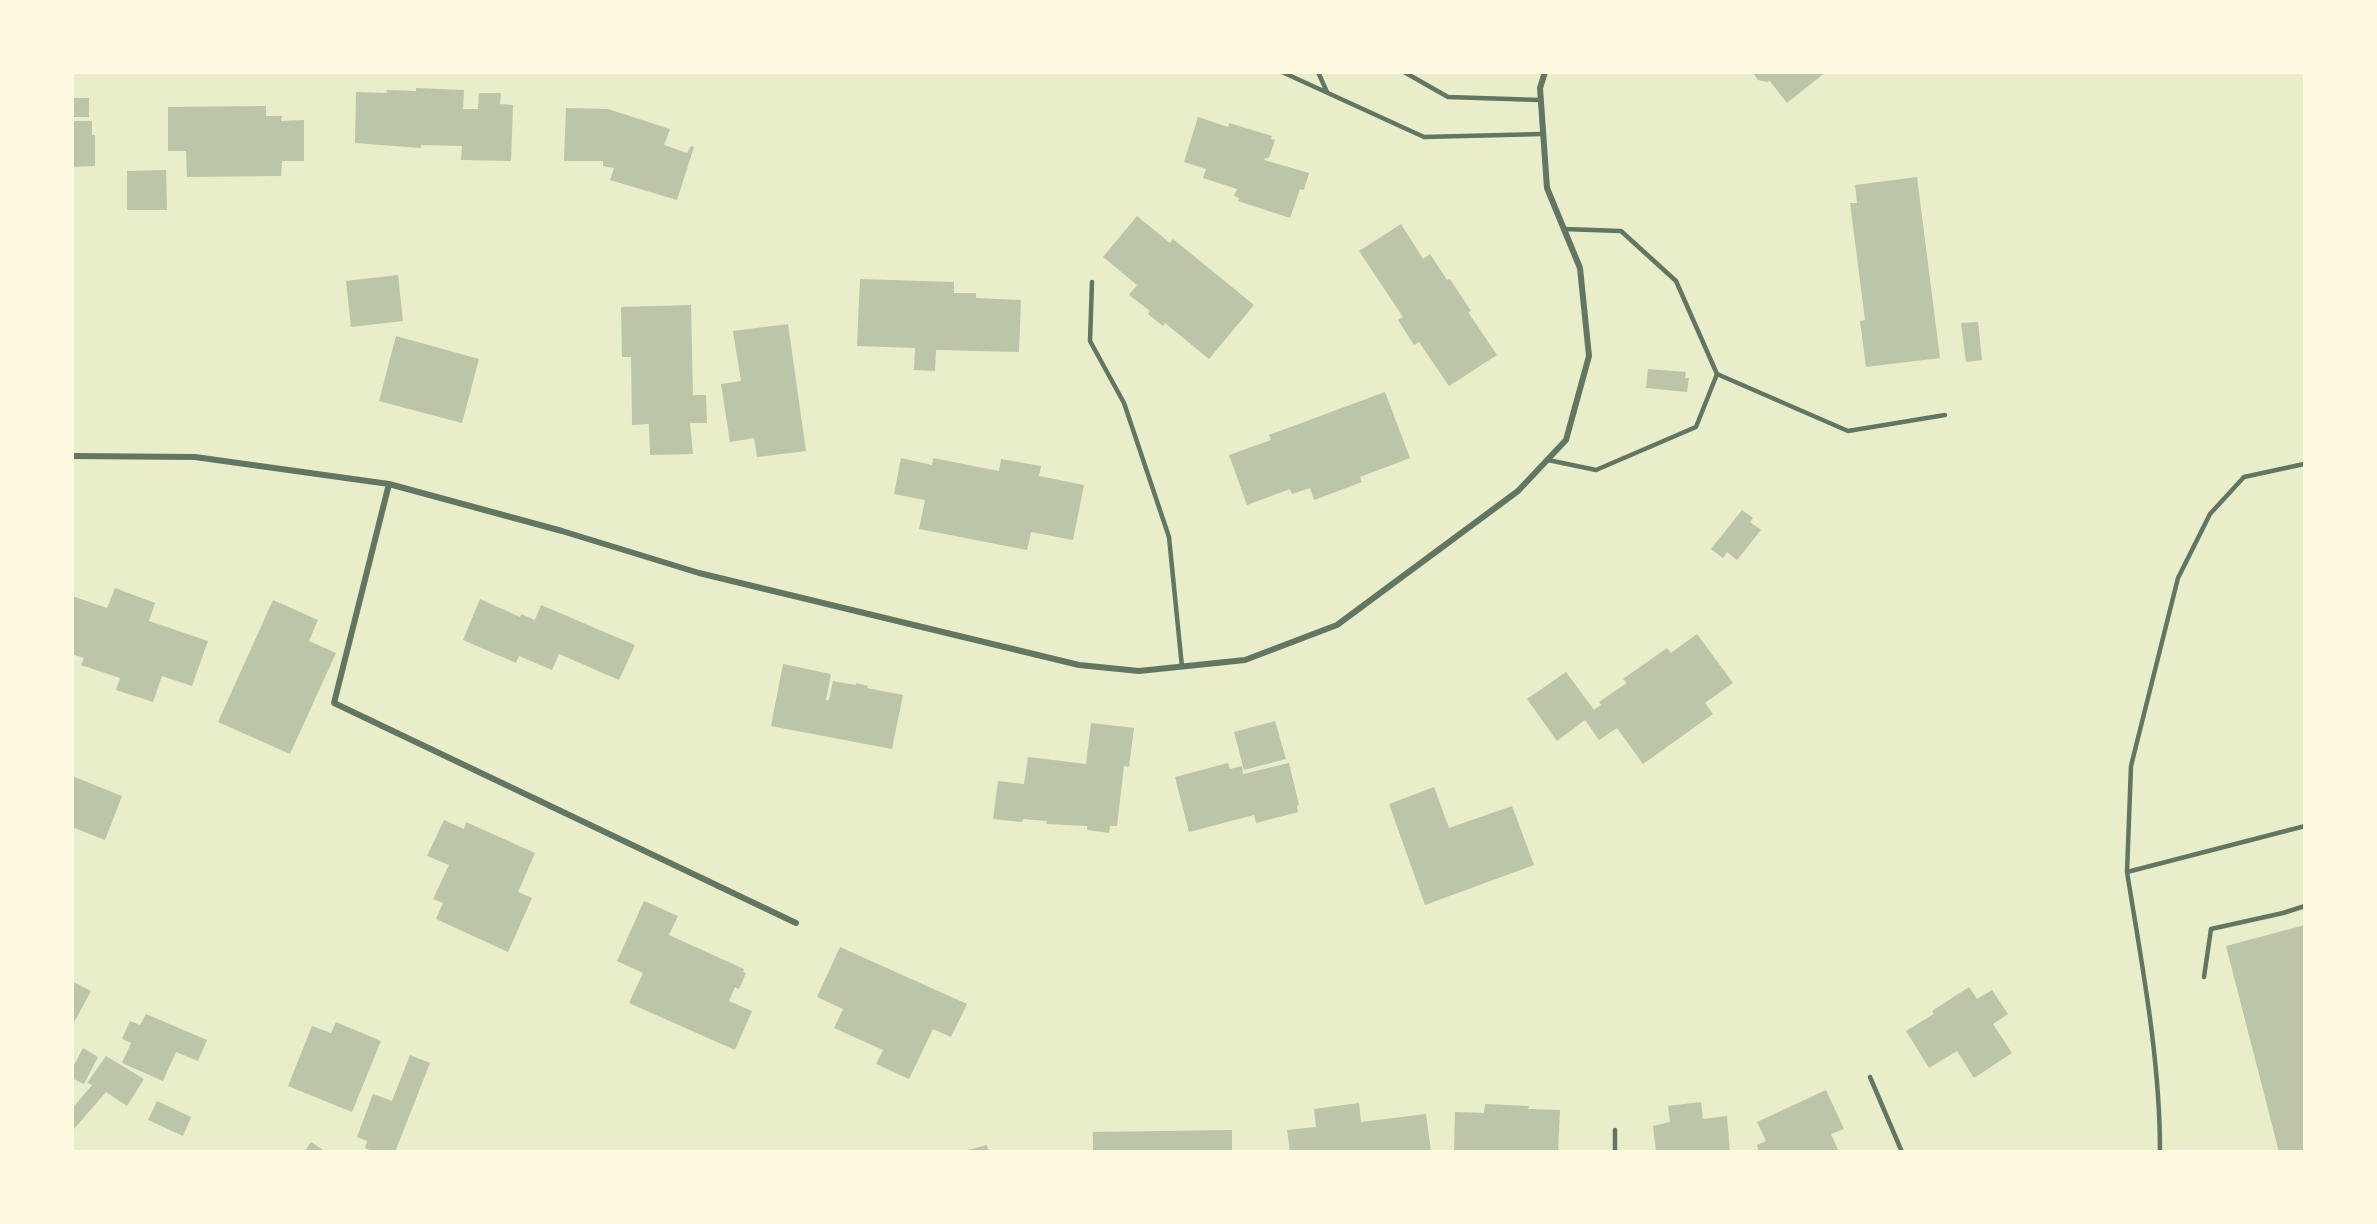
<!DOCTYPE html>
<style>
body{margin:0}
#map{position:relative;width:2377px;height:1224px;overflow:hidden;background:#e9edc9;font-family:"Public Sans",sans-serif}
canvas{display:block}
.frame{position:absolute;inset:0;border:74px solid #fefae0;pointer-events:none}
</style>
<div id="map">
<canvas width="2377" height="1224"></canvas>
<div class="frame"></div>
</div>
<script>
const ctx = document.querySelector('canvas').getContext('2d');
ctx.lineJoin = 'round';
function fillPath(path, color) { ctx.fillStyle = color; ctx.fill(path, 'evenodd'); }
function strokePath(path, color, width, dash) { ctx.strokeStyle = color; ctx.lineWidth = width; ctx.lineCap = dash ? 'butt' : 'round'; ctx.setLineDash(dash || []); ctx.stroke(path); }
const building = new Path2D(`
 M1752,72h74l-39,31 -18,-23 -1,2 -10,-2z
 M416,88l48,2 -1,19h15l1,-16h22l-1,11 13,1 -2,56 -50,-1 1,-14 -41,-1v3l-66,-5 1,-51 30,1 1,-3 29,1z
 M72,98h17v19h-17z
 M266,106v10h16l-1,5 23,-1v41h-22l-1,15 -94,1 -1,-26h-18v-44z
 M566,108l42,1 62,20 -6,16 23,8 4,-7 3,1 -17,53 -67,-20 4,-12 -11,-2v-5h-39z
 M1198,117l30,10 1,-4 43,13 -1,3 4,1 -6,18h-3l-2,2 45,13 -5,17 -4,-1 -10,29 -52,-17 1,-3 -5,-2 3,-7 -34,-11 3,-9 -22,-7z
 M72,121h20v14h3v31l-23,1z
 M166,170l1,40h-40v-39z
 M1917,177l23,181 -74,9 -6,-46 5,-1 -15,-117h7l-2,-18z
 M1137,216l33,27 3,-4 81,66 -45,54 -44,-36 -2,3 -15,-12 2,-3 -21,-16 8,-10 -34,-28z
 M1401,224l22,35 7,-5 17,26 3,-1 21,32 -3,1 29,43 -48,31 -30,-44 -5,3 -16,-25 5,-3 -44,-66z
 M398,275l5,46 -52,6 -5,-46z
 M860,279l94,3v11h22v5l45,2 -2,52 -83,-2 -1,21 -21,-1 1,-22 -58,-2z
 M691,305l2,90h13l1,28h-17l3,31 -43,1 -1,-31 -17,1 -1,-68h-9l-1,-50z
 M1978,322l4,38 -16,2 -5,-39z
 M788,324l18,127 -49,6 -3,-19 -24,4 -9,-58 20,-3 -8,-50z
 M396,336l83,23 -17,64 -83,-22z
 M1648,369l38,3 -1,6h4l-2,14 -41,-4z
 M1385,392l25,66 -50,19 2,5 -48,18 -4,-12 -18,6 -2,-5 -43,16 -18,-50 42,-15 -2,-5z
 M901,458l31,7 1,-7 66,13 2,-12 40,7 -2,10 45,9 -11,55 -42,-8 -4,18 -108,-21 6,-29 -31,-6z
 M1742,510l11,8 -3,4 11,8 -24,30 -10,-8 -4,6 -12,-9z
 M115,588l40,15 -6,18 59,20 -16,45 -30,-10 -9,26 -37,-12 4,-12 -39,-13 3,-7 -12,-4v-58l35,12z
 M480,599l40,18 1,-3 14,6 6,-15 94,40 -16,35 -60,-26 -7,16 -33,-14 -3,7 -53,-23z
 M273,600l45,20 -9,21 27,12 -46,101 -72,-32z
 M1697,634l36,49 -28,20 8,11 -70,50 -26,-36 -18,12 -14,-20 -28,21 -30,-42 39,-27 28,38 7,-5 -2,-3 28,-19 -4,-4 44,-31 4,5z
 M783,664l48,10 -5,26h3l4,-19 23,4v-2l12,3 -1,2 36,7 -11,54 -121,-23z
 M1275,721l11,38 -42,11 -10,-38z
 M1091,723l43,5 -5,39 -5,-1 -7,60h-7l-1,7 -22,-3v-4l-41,-2 1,-3 -24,-2 -1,3 -29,-3 5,-38 26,3 4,-27 58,7z
 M1228,763l2,6 12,-3 1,8 46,-11 10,42 -2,1 1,6 -42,11 -2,-8 -65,17 -14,-55z
 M72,776l50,20 -17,44 -33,-13z
 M1434,787l15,41 63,-22 22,59 -109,40 -36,-101z
 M444,820l20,9 2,-7 69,31 -17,39 14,6 -24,54 -72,-33 7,-16 -10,-4 16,-34 -22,-9z
 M644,901l34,15 -9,19 75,34 -1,3 3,1 -7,16 -4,-2 -6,14 23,10 -17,39 -106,-47 14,-30 -26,-12z
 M2305,925v227h-26l-53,-206z
 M840,947l127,57 -16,33 -18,-8 -24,50 -33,-15 7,-14 -49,-22 9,-19 -26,-12z
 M72,981l19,10 -19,35z
 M1969,987l8,12 15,-9 16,24 -15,10 19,29 -38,25 -17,-27 -28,17 -23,-37 28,-17 -2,-3z
 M146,1014l61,26 -9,21 -22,-9 -13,29 -41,-18 9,-20 -9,-4 8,-18 10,4z
 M336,1022l45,19 -29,71 -64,-26 24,-60 19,7z
 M83,1048l15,9 -14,27 -12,-6v-9z
 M410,1055l20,8 -35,89h-21l-9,-4 2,-7 -10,-4 16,-43 19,7z
 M106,1056l38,23 -17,27 -21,-14 -32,37 -2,-2v-18l20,-24 -5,-2z
 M1826,1090l18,39 -13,5 8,18h-80l-2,-7 9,-4 -9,-19z
 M157,1101l34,16 -8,19 -35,-16z
 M1701,1102l2,17 24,-3 3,36h-74l-3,-26 17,-4 -2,-16z
 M1359,1103l2,19 65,-8 5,38h-141l-3,-22 29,-3 -2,-18z
 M1485,1104l44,2 -1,3 32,1 -2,42h-104l1,-40 29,1z
 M1232,1130v22h-139v-20z
 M311,1142l15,10h-22z
 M987,1145l2,7h-25v-1z`);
const service = new Path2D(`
 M1282,72l142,65 119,-3
 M1318,72l9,20
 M1404,72l44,25 92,3
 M1092,282l-2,59 34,62 45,134 13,130
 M1717,374l131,57 97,-16
 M1548,460l48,10 100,-43 21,-53 -41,-93 -55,-50 -57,-2
 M2127,872l4,-106 47,-188 32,-64 34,-37 60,-13
 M2204,977l7,-48 72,-16 22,-7
 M1870,1077l32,75
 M1615,1152v-22
 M2160,1152c0,-94 -18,-187 -33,-280l178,-46`);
const minor = new Path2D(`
 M72,456l123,1 194,27 173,47 137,42 380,92 60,6 106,-11 92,-35 181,-134 48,-51 23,-84 -9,-88 -33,-80 -7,-100 5,-16
 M389,484l-55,219 462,220`);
fillPath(building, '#bcc5a7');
strokePath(service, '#617663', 4.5);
strokePath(minor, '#617663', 6);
</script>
